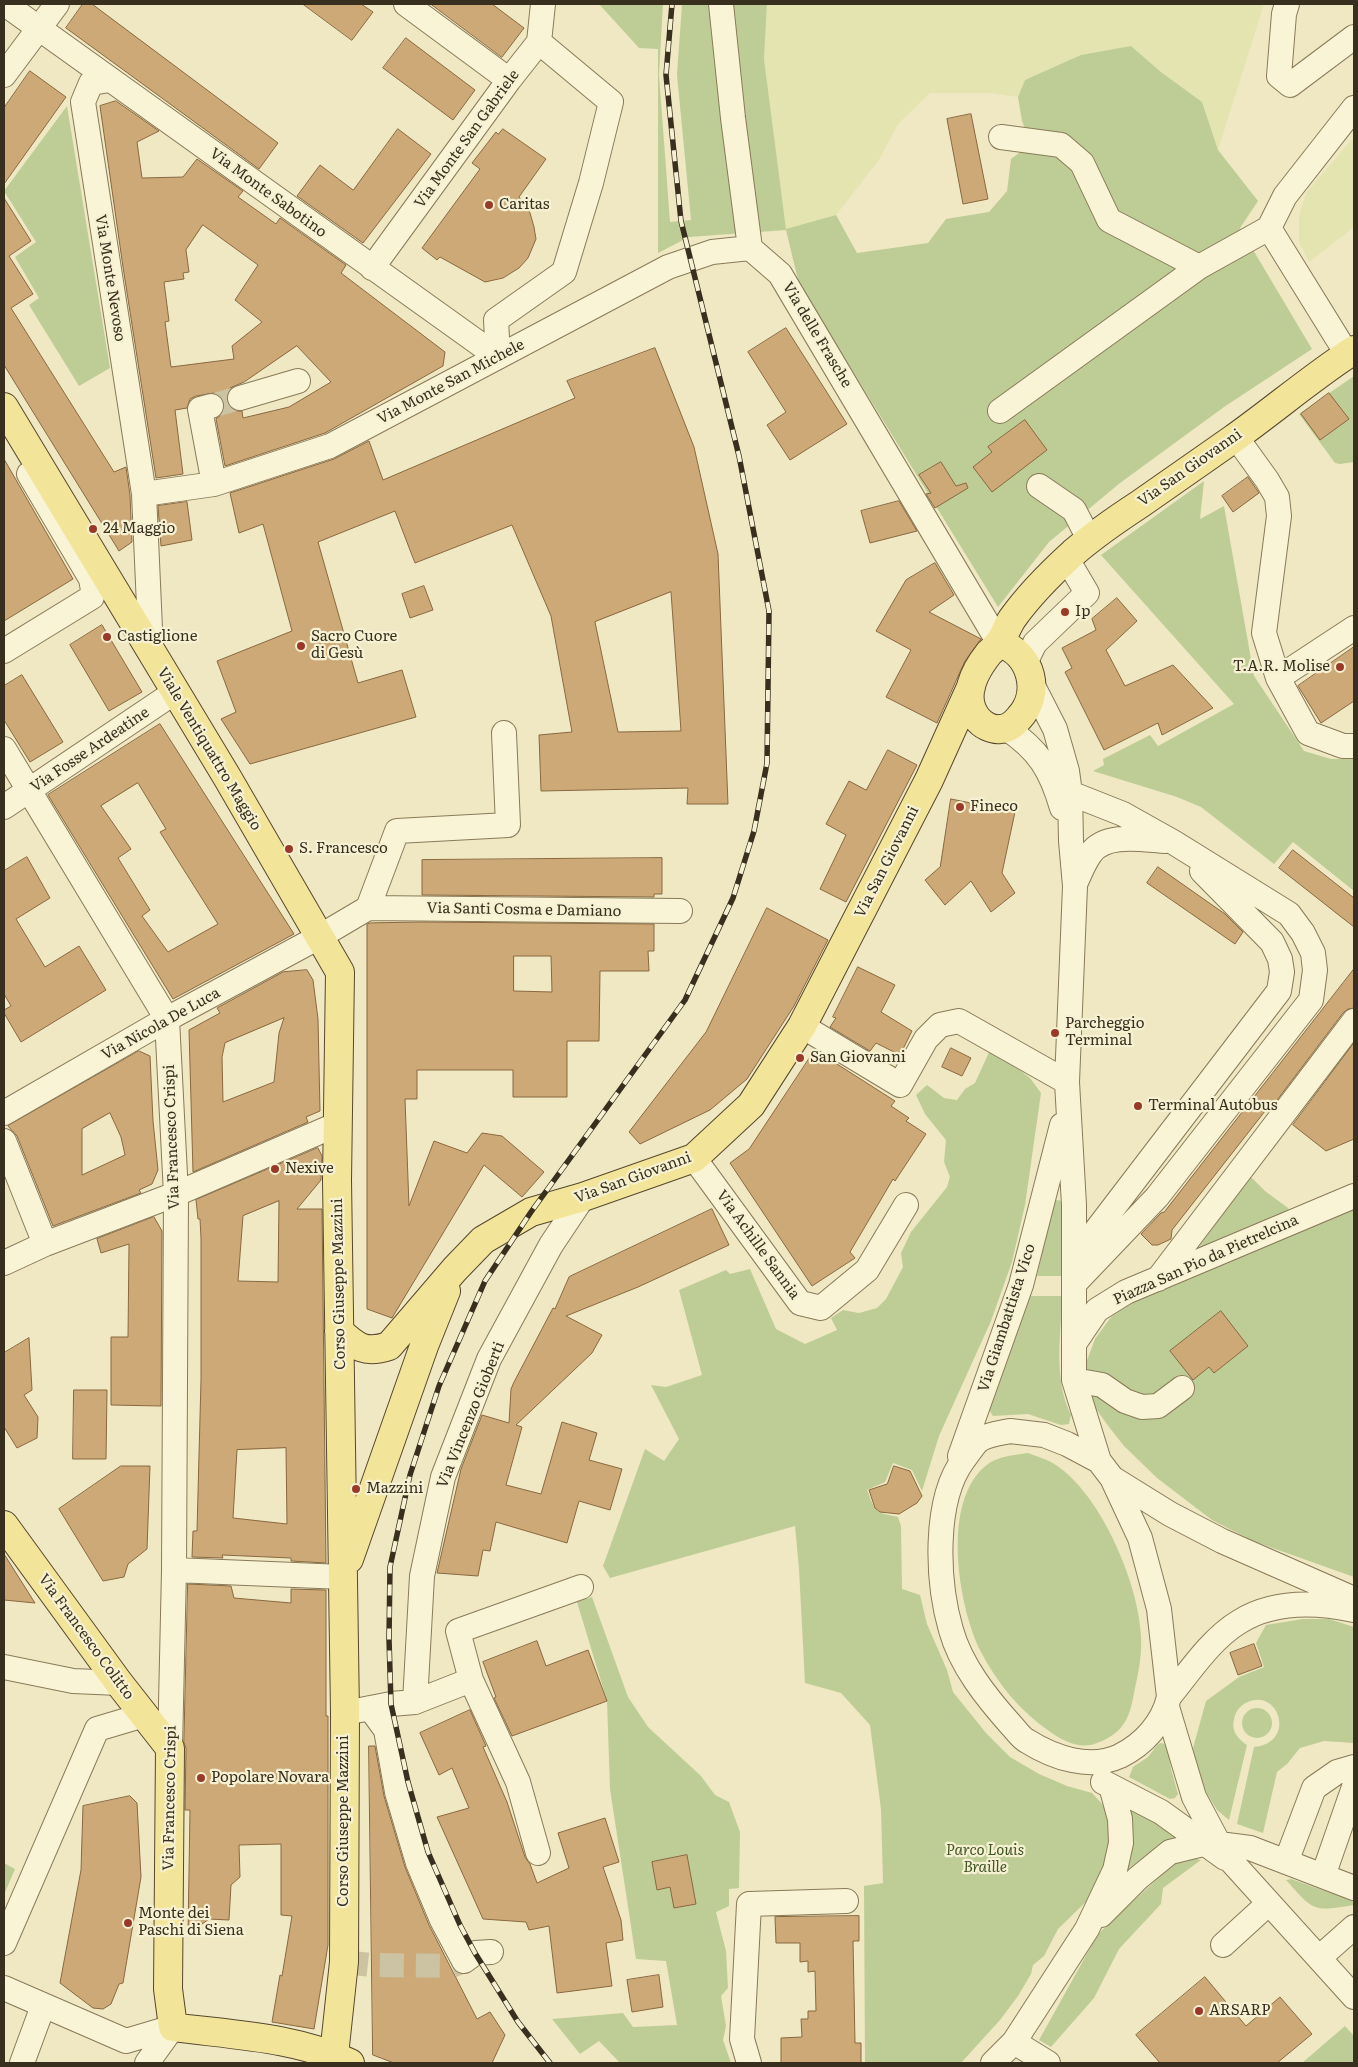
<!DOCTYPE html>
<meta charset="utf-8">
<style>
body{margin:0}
#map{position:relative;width:1358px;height:2067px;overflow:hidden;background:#efe8c3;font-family:Literata,serif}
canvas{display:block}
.frame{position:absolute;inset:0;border:5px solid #392f1e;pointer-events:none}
</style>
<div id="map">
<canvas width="1358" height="2067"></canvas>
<div class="frame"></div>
</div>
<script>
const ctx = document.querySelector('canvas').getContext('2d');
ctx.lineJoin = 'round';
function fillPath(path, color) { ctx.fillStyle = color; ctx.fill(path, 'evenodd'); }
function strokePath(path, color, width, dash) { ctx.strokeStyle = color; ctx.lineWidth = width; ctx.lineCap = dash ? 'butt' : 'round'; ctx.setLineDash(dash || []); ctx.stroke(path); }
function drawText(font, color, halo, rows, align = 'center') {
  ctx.font = font + ' Literata,serif'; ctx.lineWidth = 4.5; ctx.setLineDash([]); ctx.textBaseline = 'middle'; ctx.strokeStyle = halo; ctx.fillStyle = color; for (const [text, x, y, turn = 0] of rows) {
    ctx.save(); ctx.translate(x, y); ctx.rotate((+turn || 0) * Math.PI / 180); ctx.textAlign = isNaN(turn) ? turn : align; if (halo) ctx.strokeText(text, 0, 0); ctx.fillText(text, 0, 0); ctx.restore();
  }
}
const farmland = new Path2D(`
 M767,4h497l-46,146 -16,-48 -41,-30 -30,-26 -106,34 -7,17 -27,-4h-61l-32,31 -19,36 -43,55 -50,15 -22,-171z
 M1354,137v90l-45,35 -10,-20v-26l7,-23z`);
const green = new Path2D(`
 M599,4h64l-4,71 11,147 21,-2 -14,-145 5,-71h85l-3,55 22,170 50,-14 21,38 71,-10 18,-24 43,-7 18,-21 4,-32 20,-15 -9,-23 -4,-24 7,-17 56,-25 50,-9 30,26 41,30 16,48 40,51 -18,27 72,121 -88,58 -104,76 -71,59 -51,65 -199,-323 -13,-54 -97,7 -31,16v-204l-19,-1z
 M67,106l43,262 -31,18 -50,-81 10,-7 -24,-41 21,-15 -32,-51z
 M1354,376v86l-14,2 -5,-1 -36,-49z
 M1204,481l-4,38 24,-13 30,170 50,75 27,8h23v132l-61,-49 -19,22 -73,-57 -24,-10 -84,-26 11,-6 -1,-6 47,-24 8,11 76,-42 -133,-149z
 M991,1048l39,30 11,15 -16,112 -13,57 -21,59 -52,115 -17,55 -10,-21 -19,-7 -8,19 -18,8c9,22 6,22 31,27l3,9 1,63 18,6 7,29 20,46 6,22 33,41 24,24 29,17 28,12 25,7 13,14 3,13 2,23 -6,26 -11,26 -35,34 -14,27 -11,9 -2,9 -13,22 -18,24 -39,43h-96l-1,-177 19,-3 -2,-74 -11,-84 -29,-32 -36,-10 -6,-114 -4,-43 -185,52 -7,-12 42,-117 19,12 15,-22 -28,-54 15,2 36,-12 -23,-85 47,-20 4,4 20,-5 26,60 29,15 32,-14 -6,-12 12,-8 16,3 18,-5 9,-9 17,-32 -2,-14 10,-21 36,-45 3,-10 -6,-15 2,-22 -21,-26 -9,-19 11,-10 17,13 13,2 8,-11 10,-6z
 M1248,1177l4,1 13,13 23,17 2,4 -96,42z
 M1056,1200l7,1 -1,75h-25l16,-71z
 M1354,1208v369l-101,-36 -41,-21 -55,-42 -33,-32 -15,-19 -18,-25 -5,-39 9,-24 16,-22 26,-17z
 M1029,1296h33c-1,40 -9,82 9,119l-2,9 -8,1 -33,-11 -35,2 -4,-6z
 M1028,1453c7,3 15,5 21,8 49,25 90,122 92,175 1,17 -2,35 -6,52 -5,28 -9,44 -38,55 -17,7 -34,-2 -48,-12 -29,-20 -52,-48 -68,-79 -23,-46 -41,-153 7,-188 11,-8 27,-9 40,-11z
 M592,1597l36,100 20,30 53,49 14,19 14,7 11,30 -1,56 -10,1v17l-13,6 10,39 2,37 -7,8 5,30 -3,14 8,23h-111l-21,-22 -19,13 -28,-35 71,-6 10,14 44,-2 -11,-64 -30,-2 -26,-170 -3,-88 -30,-99z
 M1303,1619h26l25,8v116l-30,-2 -24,7 -13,16 -10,8 -14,61 -26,-9 17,-77c43,-4 25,-59 -6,-45 -8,3 -13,10 -14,18 -3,11 4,19 13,25l-18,75 -12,-10 -10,-16 -11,-29 -3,-17 13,-47 33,-24 25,-10 -8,-24 10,-18z
 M1242 1723a15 15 0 1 1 30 0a15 15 0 1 1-30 0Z
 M1162,1743l6,3 3,23 7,25 -3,4 -5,1 -41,-22 4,-10 15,-10 10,-13z
 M1129,1807l23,12 25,19 -17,7 -36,27z
 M1182,1856l19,4 -38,28 -2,16 -42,45 -25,49 -43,49 -12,-7 59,-106z
 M4,1863l11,6 -11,26z
 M1291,1879l63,22v4c-42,7 -40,6 -68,-25z
 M1345,2026l9,10v27h-52z`);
const building = new Path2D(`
 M83,4h9l186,139 -19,26 -193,-141z
 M303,4h58l12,8 -21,28z
 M431,4h61l32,24 -22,29z
 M406,38l69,52 -22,30 -70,-52z
 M30,71l36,26 -62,87v-76z
 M116,101l43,30 -22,11 5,36 41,-1 14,-18 46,32 -5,6 38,27 4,-6 66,47 -5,8 104,79 -2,14 -118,67 -100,33 -9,-47 5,-4 3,-5v-8l-4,-6 -6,-3 -18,3 -6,3 -3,9 -12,2 8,64 -27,4 -33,-211 -23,-161zM203,225l55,40 -23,35 27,22 -30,24 2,13 -63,8 -6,-45 4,-1 -5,-39 20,-3 -1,-6 6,-1 -3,-22zM297,346l34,36 -42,25 -46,11 -1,-7h-6l-6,-3 -3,-7v-6l3,-7 14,-6z
 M971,114l17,85 -25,5 -16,-85z
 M398,129l33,25 -68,89 -66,-47 23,-31 33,25z
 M503,129l43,30 -27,38 11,16 4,14 2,12 -8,19 -9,10 -16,10 -18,4 -45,-25 -3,3 -15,-12 58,-79 -8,-6 24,-31 2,2z
 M4,198l27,43 -22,15 24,38 -22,14 103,164 12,-5 4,28 2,47 -13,9 -115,-186z
 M786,328l61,96 -57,36 -23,-35 19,-13 -38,-60z
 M655,348l39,99 24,107 10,250h-41l1,-16 -147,3 -2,-56 33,-3 -21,-116 -39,-91 -97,38 -20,-52 -77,31 40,141 44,-13 14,47 -166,47 -29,-45 15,-7 -19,-51 75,-30 -29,-107 -24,9 -9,-40 104,-34 35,-18 14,39 192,-82 -8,-17zM671,592l10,139 -63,1 -23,-110z
 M1329,393l20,26 -29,21 -19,-26z
 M1025,420l22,30 -55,42 -19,-25 19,-15 -4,-5z
 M4,459l69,120 -69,42z
 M941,462l15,24 10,-3 2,5 -33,20 -9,-14 5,-1 -12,-18z
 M1248,477l11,16 -26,19 -11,-16z
 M899,501l18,30 -47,12 -9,-32z
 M187,502l5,38 -31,6 -3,-40z
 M935,563l19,32 -25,17 52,27 -16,22 -28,62 -51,-26 25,-47 -35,-19 30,-51z
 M424,586l9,24 -23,8 -8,-24z
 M1117,598l20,23 -31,29 19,36 48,-21 40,43 -51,27 -4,-12 -54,27 -39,-78 7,-4 -10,-20 34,-18 -4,-11z
 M102,625l40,67 -33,19 -39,-66z
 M1354,647v54l-33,22 -23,-37z
 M22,675l41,67 -33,20 -26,-42v-34z
 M160,724l134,210 -121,65 -125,-204zM138,783l28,46 -6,3 58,92 -50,28 -26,-36 8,-6 -32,-52 13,-9 -30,-43z
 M888,750l29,15 -71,137 -26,-13 26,-54 -20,-11 23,-43 17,9z
 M951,799l64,13 -13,61 13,20 -24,19 -20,-31 -26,24 -20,-25 15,-13z
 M1293,850l61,48v29l-75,-59z
 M27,857l23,41 -34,21 29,48 34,-21 27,44 -85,52 -17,-29v-3l7,-4 -7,-12v-123z
 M662,858v36h-8v3l-232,-2v-35z
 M1158,867l67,47 18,18 -8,12 -88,-61z
 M767,908l61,32 -34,66 -47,73 -37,31 -70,34 -11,-12 77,-100z
 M422,922l232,2v27h-6l1,20h-49l-1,70h-32v56h-54v-27h-96v29h-12l4,107 25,-65 33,12 15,-20 20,3 42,36 -22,25 -38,-32 -92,153 -25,-9v-385l3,-1zM514,956h37l1,36 -38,-1z
 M858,967l37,18 -14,27 31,19 -12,24 -24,-12 -6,8 -40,-24 6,-9 -3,-1z
 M1354,969v39l-6,1 -5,4 -72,95 -2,-2 -97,124 -1,9 -13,6h-6l-11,-11 20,-21 3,-1z
 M307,970l6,10 5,39 2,92 -14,6 2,5 -115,50 -4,-142 31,-17 -3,-5 66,-36zM284,1018l-5,15 -5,49 -51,20 -1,-45 3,-14z
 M1354,1043v96l-28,12 -33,-26z
 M951,1048l20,10 -9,18 -20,-9z
 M815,1050l80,51 -4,5 18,12 -3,3 20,13 -31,47 -2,-2 -43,73 5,6 -43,28 -82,-123 19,-14z
 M139,1051l11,5 3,65 5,49 -6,14 -13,6 2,3 -88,33 -36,-90 -9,-10zM110,1113l11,24 4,18 -43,20v-46z
 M318,1148l4,8 -1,24 -24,29h25l4,354 -35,-2v-3l-69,-3 1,3 -31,-1 1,-26h4l4,-151v-142l-1,-19h-2l-2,-19zM279,1201l-1,81 -40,-1 5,-65zM286,1448l1,76 -54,-6 4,-68z
 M712,1209l17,36 -91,42 -72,29 36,19 -10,18 -76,72 6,2 -16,58 35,9 21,-72 35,11 -8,27 33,9 -12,41 -31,-9 -12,42 -71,-21 -6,29 -7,-1 -5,26 -41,-3 24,-104 21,-54 27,8 2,-34 3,-7 39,-74 2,1 14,-32z
 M154,1217l8,14 -1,175 -50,-1v-68h17l1,-93 -28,9 -4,-14z
 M1221,1311l27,35 -34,27 -5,-6 -16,13 -23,-29z
 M29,1338l3,52 -8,5 14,22 -1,21 -20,10 -13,-21v-74z
 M74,1390h33l-1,69h-33z
 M121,1466h29l-3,83 -19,15 -4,13 -21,4 -44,-72z
 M894,1466l16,5 12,25 -5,7 -18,11 -19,-2 -5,-4 -6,-18 18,-6z
 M4,1554l31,49 -31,-3z
 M188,1584l43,2 3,12 57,5v-14l35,1v126h2v229l-14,84 -42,-7 8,-47 2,1 10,-60 -11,-1v-71l-42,1 1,32 -9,8 -2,35 -20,-1 -21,15 2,-124h-5l1,-62 -2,-5z
 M537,1641l9,25 42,-16 19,51 -95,35 -18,-38 2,-1 -13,-35z
 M1254,1644l8,22 -24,9 -8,-22z
 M470,1710l16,36 -3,1 24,55 18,55 5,7 7,19 32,-15 -11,-35 47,-15 14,44 -16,5 18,53 2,20 -17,3 6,43 -55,7 -8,-67 -20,4 -3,-8 -43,-3 -46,-102 32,-9 -17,-40 -13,7 -19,-42z
 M369,1746h6l9,50 21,71 24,58 48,94 13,-7 15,23 -13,28h-98l-21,-8z
 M130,1796l7,7 4,74 -18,106 -4,1 -8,20 -8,5 -10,-1 -33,-25 21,-113 2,-64z
 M687,1855l9,49 -22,4 -4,-21 -13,3 -5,-28z
 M859,1916v25h-6l2,102h6v20h-80v-25l21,-1 -1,-18h7v-8h8l-1,-40 -7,1v-11l-8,1v-19h-24l-1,-26z
 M659,1975l4,32 -31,5 -5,-32z
 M1205,1977l41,49 34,-29 32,37 -35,29h-117l-24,-28z`);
const minorTunnel = new Path2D(`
 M211,406l29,-8
 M344,1962l28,3 79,1 13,-5`);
const minor = new Path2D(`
 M5,4l493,353
 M406,4l103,76
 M721,4l12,114 17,130 30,26 219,369
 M1287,4l-3,10 -5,62 11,9 64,-48
 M4,75l53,-71
 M110,80l-19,3 -8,19 61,392 7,157
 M1001,137l60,8 21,18 27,57 90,47
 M372,268l137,-188 30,-38 4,-38
 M1347,354l-78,-126 16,-32 69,-88
 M498,357l-2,-37 68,-48 27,-89 20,-81 -72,-60
 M240,398l58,-17
 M211,406l-11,3 14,75
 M1000,411l199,-144 70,-39
 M1236,437l31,43 10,17 2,19 -15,117 14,45 30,55 35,13h11
 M1039,486l35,24 15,29
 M144,494l70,-10 116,-38 338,-179 44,-15 38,-4
 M4,651l88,-54 1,-7 -2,-11 -62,-105
 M1025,663l10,-20 52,-50 -20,-34
 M1278,678l76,-50
 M1033,686l22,43 12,42 3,22 1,48 4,45 -8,196 7,123v175l25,81
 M1006,728c33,22 45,42 56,80
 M4,749l163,270 9,175 -2,376 -4,178
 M1070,793l53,21 50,28 116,72 14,19 10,20 2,17 -4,30 -154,197 -83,87
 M4,807l171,-115
 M1075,884c5,-10 9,-22 16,-31 15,-21 53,-13 75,-12
 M368,908l312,3
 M368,908l29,-77 111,-6 -4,-92
 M802,1026l98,59 26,-46 14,-14 19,-4 108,61
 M4,1113l163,-94 152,-82 49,-29
 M4,1141l41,103
 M694,1158l106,145 21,5 46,-38 39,-65
 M1075,1258l204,-267 3,-19 -2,-13 -8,-17 -70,-71
 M4,1263l41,-19 131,-50 162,-70
 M1158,1279l196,-258
 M1074,1344l23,-34 29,-18 228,-96
 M1074,1380l28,5 23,16 17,6 16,-1 24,-18
 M1010,1431l34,4 23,9 32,17 13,17 28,60 19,71 10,88c-6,26 -25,47 -49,59 -30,14 -66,2 -93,-15 -6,-3 -11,-11 -16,-16 -24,-27 -50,-59 -60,-95 -14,-48 -18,-130 13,-171 5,-6 11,-17 17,-20 8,-5 20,-6 29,-8z
 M960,1456l61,-171 41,-160
 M1112,1478l58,36 52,27 132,58
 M174,1570l169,7
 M4,1667l69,14 46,2
 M471,1680l-13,-49 123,-44
 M1169,1697c21,-26 42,-58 70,-75 35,-22 77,-20 115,-12
 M415,1702l56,-22 47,102 20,71
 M1167,1707l27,90 25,47 13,18 122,135
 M370,1708l16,22 11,62 21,71 24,57 22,41 11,-8 16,-1
 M345,1713l46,-9 24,-2 7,-126 21,-99 46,-118 62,-114 32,-48
 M1103,1782l58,30 64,46
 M1219,1844l31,4 104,40
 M1286,1862l28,-74 23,-16 17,-5
 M1323,1876l31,-89
 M1101,1915l37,-37 32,-26 33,-8
 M4,1943l93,-214 47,-14
 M1223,1945l46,-42
 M1319,1958l35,-31
 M4,1988l122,53 47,-14
 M1014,2042l34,21
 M22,2063l21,-57
 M147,2063l26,-36
 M749,2063l-7,-24 7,-135 97,-3
 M993,2063l21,-21 73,-113 28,-59 6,-27 -1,-24 -9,-33`);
const major = new Path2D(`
 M4,407l223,370 113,195 -3,208 8,533 -1,249 -10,93 -3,8
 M999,643c33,10 43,51 20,75 -5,6 -11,11 -19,11 -8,1 -18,-4 -23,-11 -16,-20 -3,-46 12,-65 3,-3 7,-6 10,-10 5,-7 8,-16 13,-24 17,-24 39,-46 61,-66 21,-18 44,-34 67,-49 31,-22 62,-43 93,-65 41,-29 79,-62 121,-89
 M339,1331c17,16 26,23 50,15l66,-77 28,-29 48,-28 52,-15 111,-39 57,-53 51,-79 127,-246 42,-93
 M4,1525l115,158 51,65 -2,241 5,38c59,8 123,10 177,36
 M349,1559l75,-213 22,-55`);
const rail = new Path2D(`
 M550,2063l-32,-41 -43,-69 -15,-28 -32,-73 -20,-70 -17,-78 -2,-65 1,-72 20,-92 29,-89 46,-105 46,-69 154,-212 48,-102 21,-67 13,-68 2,-152 -30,-155 -58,-235 -15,-146 6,-71`);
const markers = [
 [489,205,5,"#993928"],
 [93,529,5,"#993928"],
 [1065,612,5,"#993928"],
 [107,637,5,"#993928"],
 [301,646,5,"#993928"],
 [1340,667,5,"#993928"],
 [960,807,5,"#993928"],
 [289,849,5,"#993928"],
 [1055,1033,5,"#993928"],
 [800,1058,5,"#993928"],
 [1138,1106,5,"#993928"],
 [275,1169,5,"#993928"],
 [356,1489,5,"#993928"],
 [201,1778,5,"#993928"],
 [128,1923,5,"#993928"],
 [1199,2011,5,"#993928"]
];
const streetNames = [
 ["Via Monte San Gabriele",467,139,-54],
 ["Via Monte Sabotino",268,193,36],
 ["Via Monte Nevoso",110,278,81],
 ["Via delle Frasche",817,335,59],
 ["Via Monte San Michele",451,382,-28],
 ["Via San Giovanni",1190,468,-35],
 ["Viale Ventiquattro Maggio",209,749,59],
 ["Via Fosse Ardeatine",90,750,-34],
 ["Via San Giovanni",887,862,-63],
 ["Via Santi Cosma e Damiano",524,910,1],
 ["Via Nicola De Luca",161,1024,-29],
 ["Via Francesco Crispi",172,1137,-92],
 ["Via San Giovanni",633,1178,-20],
 ["Via Achille Sannia",758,1245,54],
 ["Piazza San Pio da Pietrelcina",1206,1260,-24],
 ["Corso Giuseppe Mazzini",339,1284,-91],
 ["Via Giambattista Vico",1007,1318,-72],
 ["Via Vincenzo Gioberti",471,1415,-68],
 ["Via Francesco Colitto",86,1637,54],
 ["Via Francesco Crispi",170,1798,-89],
 ["Corso Giuseppe Mazzini",344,1821,-90]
];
const poiNames = [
 ["Caritas",499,205],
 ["24 Maggio",103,529],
 ["Ip",1075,612],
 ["Castiglione",117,637],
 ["Sacro Cuore",311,637],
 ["di Gesù",311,654],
 ["T.A.R. Molise",1330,667,"right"],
 ["Fineco",970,807],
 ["S. Francesco",299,849],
 ["Parcheggio",1065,1024],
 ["Terminal",1065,1041],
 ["San Giovanni",810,1058],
 ["Terminal Autobus",1148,1106],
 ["Nexive",285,1169],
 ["Mazzini",366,1489],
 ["Popolare Novara",211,1778],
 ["Monte dei",138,1914],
 ["Paschi di Siena",138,1931],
 ["ARSARP",1209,2011]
];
const parkNames = [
 ["Parco Louis",985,1851],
 ["Braille",985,1868]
];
fillPath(farmland, '#e4e4b0');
fillPath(green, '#becd96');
fillPath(building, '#cda978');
strokePath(building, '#89683f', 1);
strokePath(minorTunnel, '#cbc3a2', 24, [24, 12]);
strokePath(minor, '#897a59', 26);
strokePath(major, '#57472e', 30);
strokePath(minor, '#f9f4d6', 24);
strokePath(major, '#f2e59a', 28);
strokePath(rail, '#392f1e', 5.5);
strokePath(rail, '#f6f1d2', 4, [11]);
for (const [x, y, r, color] of markers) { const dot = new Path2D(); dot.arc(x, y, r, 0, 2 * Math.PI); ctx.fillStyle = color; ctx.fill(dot); strokePath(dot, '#f6f1d2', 2); }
drawText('15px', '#392f1e', '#f6f1d2', streetNames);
drawText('15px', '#392f1e', '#f6f1d2', poiNames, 'left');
drawText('italic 15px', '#415524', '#f6f1d2', parkNames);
</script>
